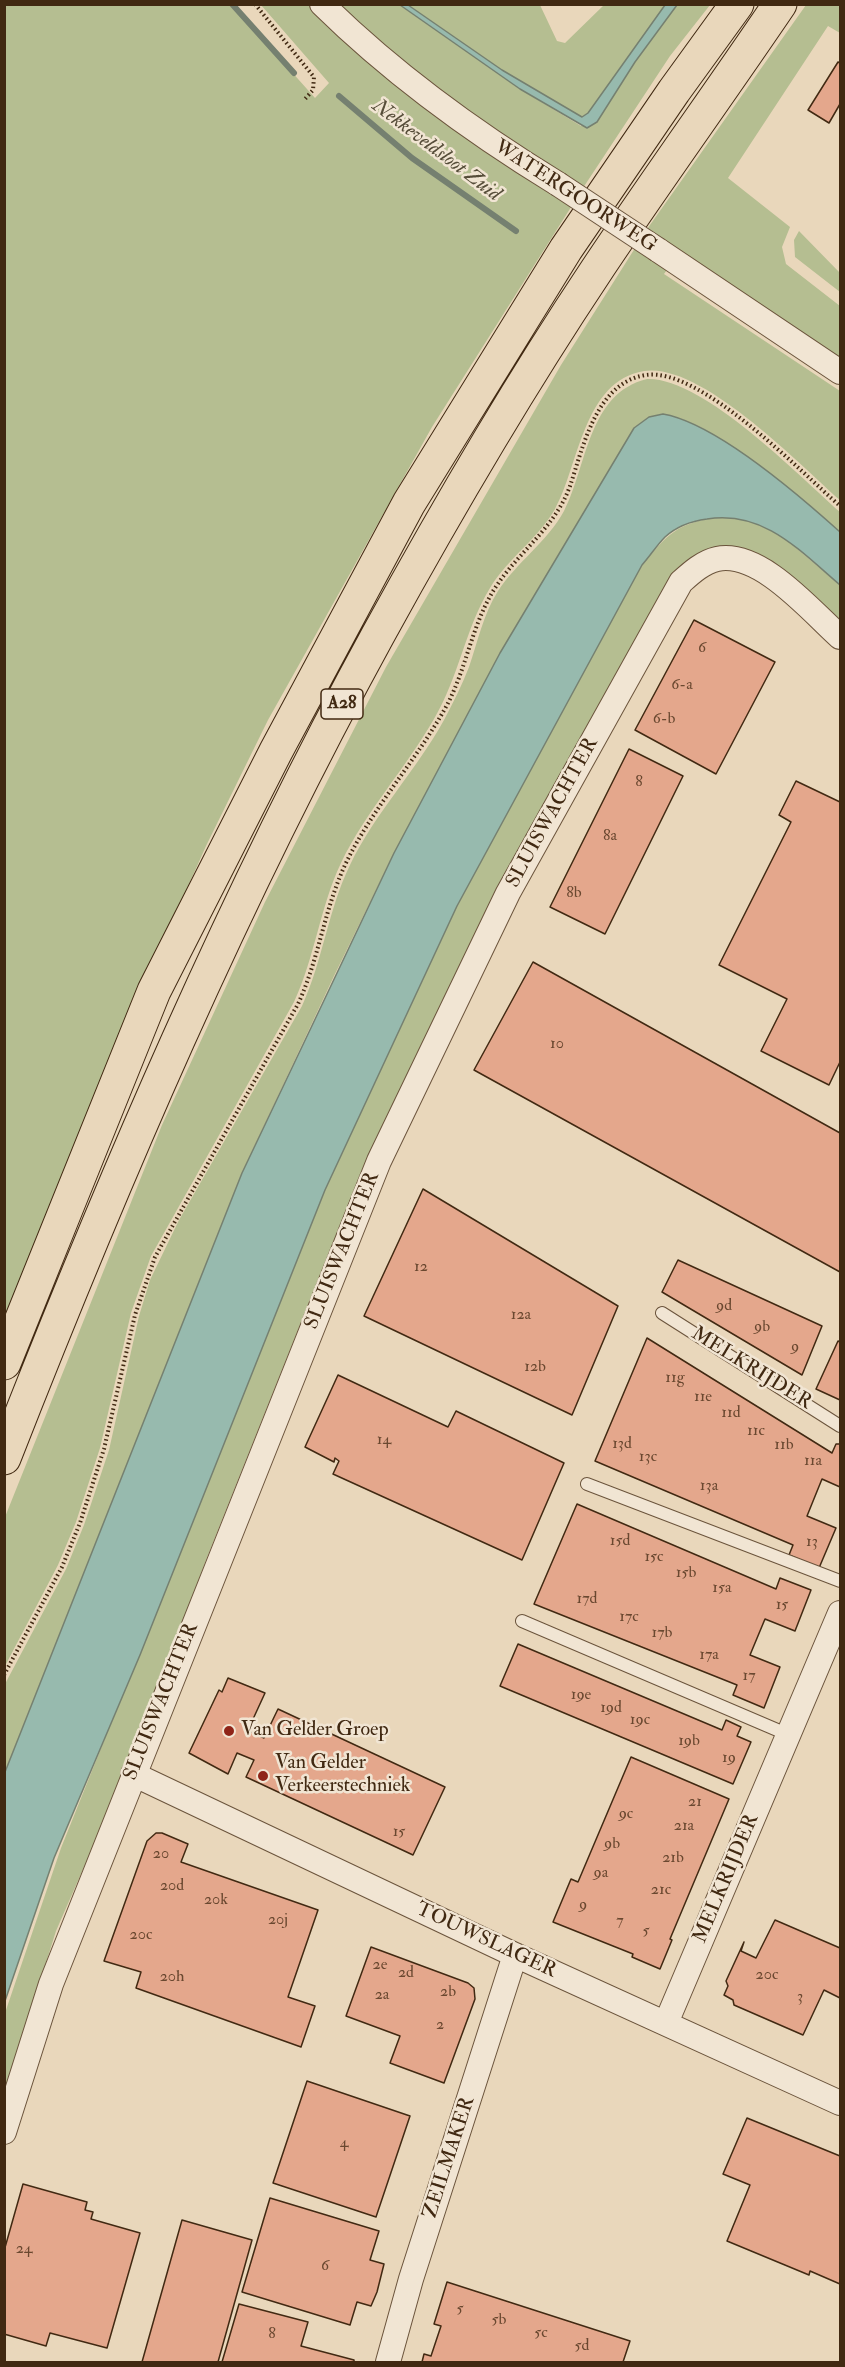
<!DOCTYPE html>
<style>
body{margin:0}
#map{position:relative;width:845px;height:2367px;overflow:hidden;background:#e9d7bb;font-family:"IM FELL Double Pica",serif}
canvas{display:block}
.frame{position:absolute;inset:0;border:6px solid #412912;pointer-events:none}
</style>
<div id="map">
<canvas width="845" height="2367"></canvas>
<div class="frame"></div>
</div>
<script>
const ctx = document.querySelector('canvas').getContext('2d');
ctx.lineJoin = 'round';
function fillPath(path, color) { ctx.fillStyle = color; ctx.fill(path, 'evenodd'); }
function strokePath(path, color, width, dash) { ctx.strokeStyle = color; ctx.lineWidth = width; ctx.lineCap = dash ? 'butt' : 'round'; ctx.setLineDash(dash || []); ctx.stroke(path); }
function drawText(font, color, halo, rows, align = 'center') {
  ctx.font = font + ' "IM FELL Double Pica",serif'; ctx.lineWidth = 5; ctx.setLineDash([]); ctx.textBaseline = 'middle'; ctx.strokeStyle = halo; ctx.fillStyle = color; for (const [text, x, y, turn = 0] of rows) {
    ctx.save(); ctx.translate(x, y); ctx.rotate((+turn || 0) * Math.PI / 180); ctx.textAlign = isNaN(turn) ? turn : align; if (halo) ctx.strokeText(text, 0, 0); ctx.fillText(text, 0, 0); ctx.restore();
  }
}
const green = new Path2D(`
 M5,5h227l83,93 14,-15 -68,-78h51l102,94 68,51 91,54 -141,223 -164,293 -62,126 -94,211 -107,260z
 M337,5h63l120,84 61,37 16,-4 38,-60 42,-57h33l-40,51 -89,135 -127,-87z
 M408,5h132l17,36 8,2 39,-38h61l-77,108 -6,4 -80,-47z
 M806,5h34v28l-12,-7 -100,152 62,49 -8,20 4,17 54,42v58l-195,-132z
 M799,231l41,42v19l-45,-35 -1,-17z
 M637,245l32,22 -5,7 176,117v109c-41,-36 -139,-138 -196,-129 -61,10 -65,95 -89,138 -17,30 -47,49 -65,79 -25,41 -31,89 -56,131 -28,49 -68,92 -93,144 -21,44 -26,94 -47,139l-143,254 -20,57 -31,135 -24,74 -18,43 -53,101v-149l157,-392 103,-223 121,-235 175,-302z
 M647,379c56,-2 151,96 193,133v20l-93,-75 -74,-41 -24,1 -15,11 -134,225 -106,200 -60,123 -92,197 -237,599v-88l61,-115 18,-44 25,-75 30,-134 11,-36 29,-60 123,-214c21,-46 26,-96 48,-141 25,-52 66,-94 94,-145 9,-17 18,-35 25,-53 9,-26 14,-52 29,-76 19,-29 49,-49 66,-80 23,-44 24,-118 83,-132z
 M718,517l29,2 29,12 64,54v39l-129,-74 -19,7 -28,32 -234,444 -120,267 -104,260 -70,188 -80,183 -51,162v-80l56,-165 264,-658 132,-284 185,-341c27,-32 34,-41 76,-48z`);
const water = new Path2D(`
 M400,5h8l94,65 80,47 6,-4 77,-108h12l-42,57 -38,60 -10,6 -67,-39z
 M663,414c52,9 137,82 177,118v53c-40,-34 -76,-75 -133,-66 -15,2 -30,7 -42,18 -8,8 -15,19 -23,28l-185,341 -132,284 -185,465 -86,203 -49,143v-229l237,-599 152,-320 106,-200 134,-225 15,-11z`);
const stream = new Path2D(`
 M232,4l62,69
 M339,96l73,62 104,73`);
const building = new Path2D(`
 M838,62l2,1v41l-11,19 -21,-13z
 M694,620l81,42 -59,112 -81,-44z
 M629,749l54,27 -78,158 -55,-27z
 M796,781l44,21v260l-11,23 -68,-34 26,-52 -68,-34 72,-143 -12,-7z
 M533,962l307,171v139l-366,-202z
 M423,1189l195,117 -46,109 -208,-99z
 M678,1260l144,66 -20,49 -140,-83z
 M647,1338l185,115 4,-9h4v43l-18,-8 -15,37 29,12 -17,40 -30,-13 4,-10 -198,-84z
 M838,1341l2,1v58l-24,-11z
 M338,1375l110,52 8,-16 108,52 -42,97 -189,-86 6,-13 -4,-3 -1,4 -29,-15z
 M577,1504l199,85 4,-11 31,12 -16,41 -30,-12 -15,36 30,12 -16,41 -31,-13 4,-10 -203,-81z
 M518,1644l204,86 4,-10 15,7 -4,9 14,6 -18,42 -233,-98z
 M228,1678l37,15 -17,37 16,8 14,-29 167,78 -32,68 -167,-78 8,-17 -17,-7 -9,21 -39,-21 30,-63 3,2z
 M631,1757l98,42 -59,140 2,1 -12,29 -28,-12 1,-3 -80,-32 18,-43 7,3z
 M156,1833h6l26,11 -7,18 137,48 -30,87 27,9 -14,41 -165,-59 5,-16 -37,-11 43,-120z
 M775,1920l65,28v50l-16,-8 -21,45 -69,-30 -1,-5 -9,-5 4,-9 -2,-5 18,-39 -3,9 15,7z
 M371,1947l97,36 6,5 1,11 -31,84 -54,-20 10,-27 -54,-20z
 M307,2081l103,35 -34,101 -103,-34z
 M747,2118l93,38v128l-30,-13 -1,4 -82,-34 23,-56 -27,-11z
 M23,2184l64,18 -2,8 8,2 -2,7 49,14 -33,115 -57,-15 -4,13 -42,-12v-83z
 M270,2198l109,33 -9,29 14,4 -7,28 -6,14 -14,-4 -7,23 -108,-33z
 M182,2220l70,20 -34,122h-76z
 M447,2282l183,59 -7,21h-201l2,-8 7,2 10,-30 -7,-2z
 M239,2304l69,18 -7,24 53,14v2h-132z`);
const path = new Path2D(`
 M255,4l59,73 -1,13 -8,9
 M4,1675l58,-108 18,-44 24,-74 31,-134 20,-58 143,-253c21,-45 26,-94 47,-139 27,-57 72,-105 102,-160 20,-38 25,-81 48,-117 24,-37 60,-60 75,-102 13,-38 26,-104 76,-111 54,-8 154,96 194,131`);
const lane = new Path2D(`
 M662,1313l178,113
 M587,1484l253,97
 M522,1621l267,114`);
const street = new Path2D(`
 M322,4c71,70 151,128 236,180
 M658,250l182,122
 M133,1774l382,181 325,148
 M666,2023l174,-410
 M4,2132l47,-148 328,-823 129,-268 173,-311c10,-9 22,-20 36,-23 43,-9 94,52 123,78
 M388,2362l23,-83 104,-324`);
const highway = new Path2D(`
 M4,1363l150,-372 122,-240 133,-248 157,-254 108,-158 63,-87
 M4,1458c110,-281 229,-558 374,-823 68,-124 140,-247 218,-364 60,-90 123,-177 184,-267`);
const streetBridge = new Path2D(`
 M558,184l100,66`);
const markers = [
 [229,1731,6,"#8f2418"],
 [263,1776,6,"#8f2418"]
];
const numberNames = [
 ["6",702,649],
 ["6-a",682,686],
 ["6-b",664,720],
 ["8",639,783],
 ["8a",610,837],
 ["8b",574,894],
 ["10",557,1045],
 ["12",421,1268],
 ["9d",724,1307],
 ["12a",521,1316],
 ["9b",762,1328],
 ["9",795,1348],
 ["12b",535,1368],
 ["11g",675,1379],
 ["11e",703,1398],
 ["11d",731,1414],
 ["11c",756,1432],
 ["14",384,1441],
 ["13d",622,1445],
 ["11b",784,1446],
 ["13c",648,1458],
 ["11a",813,1462],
 ["13a",709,1487],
 ["15d",620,1542],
 ["13",812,1543],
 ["15c",654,1558],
 ["15b",686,1574],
 ["15a",722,1589],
 ["17d",587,1600],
 ["15",782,1606],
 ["17c",629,1618],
 ["17b",662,1634],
 ["17a",709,1656],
 ["17",749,1677],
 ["19e",581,1696],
 ["19d",611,1709],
 ["19c",640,1721],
 ["19b",689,1742],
 ["19",729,1759],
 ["21",695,1803],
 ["9c",626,1815],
 ["21a",684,1827],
 ["15",399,1833],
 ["9b",612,1845],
 ["20",161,1855],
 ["21b",673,1859],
 ["9a",601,1874],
 ["20d",172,1887],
 ["21c",661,1891],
 ["20k",216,1901],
 ["9",583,1906],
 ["20j",278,1921],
 ["7",620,1922],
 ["5",646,1932],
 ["20c",141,1936],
 ["2e",380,1966],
 ["2d",406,1974],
 ["20c",767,1976],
 ["20h",172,1978],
 ["2b",448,1993],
 ["2a",382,1996],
 ["3",800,1998],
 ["2",440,2026],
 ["4",344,2144],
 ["24",24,2250],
 ["6",325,2267],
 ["5",460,2310],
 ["5b",499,2321],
 ["5c",541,2334],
 ["8",272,2335],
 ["5d",582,2347]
];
const shields = [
 [342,704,42]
];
const shieldNames = [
 ["A28",342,704]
];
const streetNames = [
 ["WATERGOORWEG",575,197,33],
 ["SLUISWACHTER",553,813,-61],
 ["SLUISWACHTER",343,1251,-68],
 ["MELKRIJDER",751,1369,32],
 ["SLUISWACHTER",162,1702,-68],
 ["MELKRIJDER",727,1879,-67],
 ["TOUWSLAGER",486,1941,25],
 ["ZEILMAKER",450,2158,-72]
];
const poiNames = [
 ["Van Gelder Groep",241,1731],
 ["Van Gelder",275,1764],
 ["Verkeerstechniek",275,1787]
];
const waterNames = [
 ["Nekkeveldsloot Zuid",436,151,37]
];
fillPath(green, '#b5be91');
fillPath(water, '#97baae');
strokePath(water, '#758070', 1.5);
strokePath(stream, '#758070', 6);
fillPath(building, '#e4a78c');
strokePath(building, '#412912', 1.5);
strokePath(lane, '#6b543c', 14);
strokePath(street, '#6b543c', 26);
strokePath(highway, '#412912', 35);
strokePath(path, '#412912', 4, [1.5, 3]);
strokePath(lane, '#f1e5d3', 12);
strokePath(street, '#f1e5d3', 24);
strokePath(highway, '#e9d7bb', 33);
strokePath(streetBridge, '#6b543c', 26, []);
strokePath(streetBridge, '#f1e5d3', 24);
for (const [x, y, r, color] of markers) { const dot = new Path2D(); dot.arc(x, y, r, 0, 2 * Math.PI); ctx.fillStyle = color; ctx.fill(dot); strokePath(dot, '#f1e5d3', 2); }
drawText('16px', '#6a4830', null, numberNames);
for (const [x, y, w] of shields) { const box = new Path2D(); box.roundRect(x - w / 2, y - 15, w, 30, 4.5); ctx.fillStyle = '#f1e5d3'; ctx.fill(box); strokePath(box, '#412912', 1.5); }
drawText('bold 18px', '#412912', null, shieldNames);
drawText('20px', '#412912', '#f1e5d3', streetNames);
drawText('20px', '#412912', '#f1e5d3', poiNames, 'left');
drawText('italic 21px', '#564d39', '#f1e5d3', waterNames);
</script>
